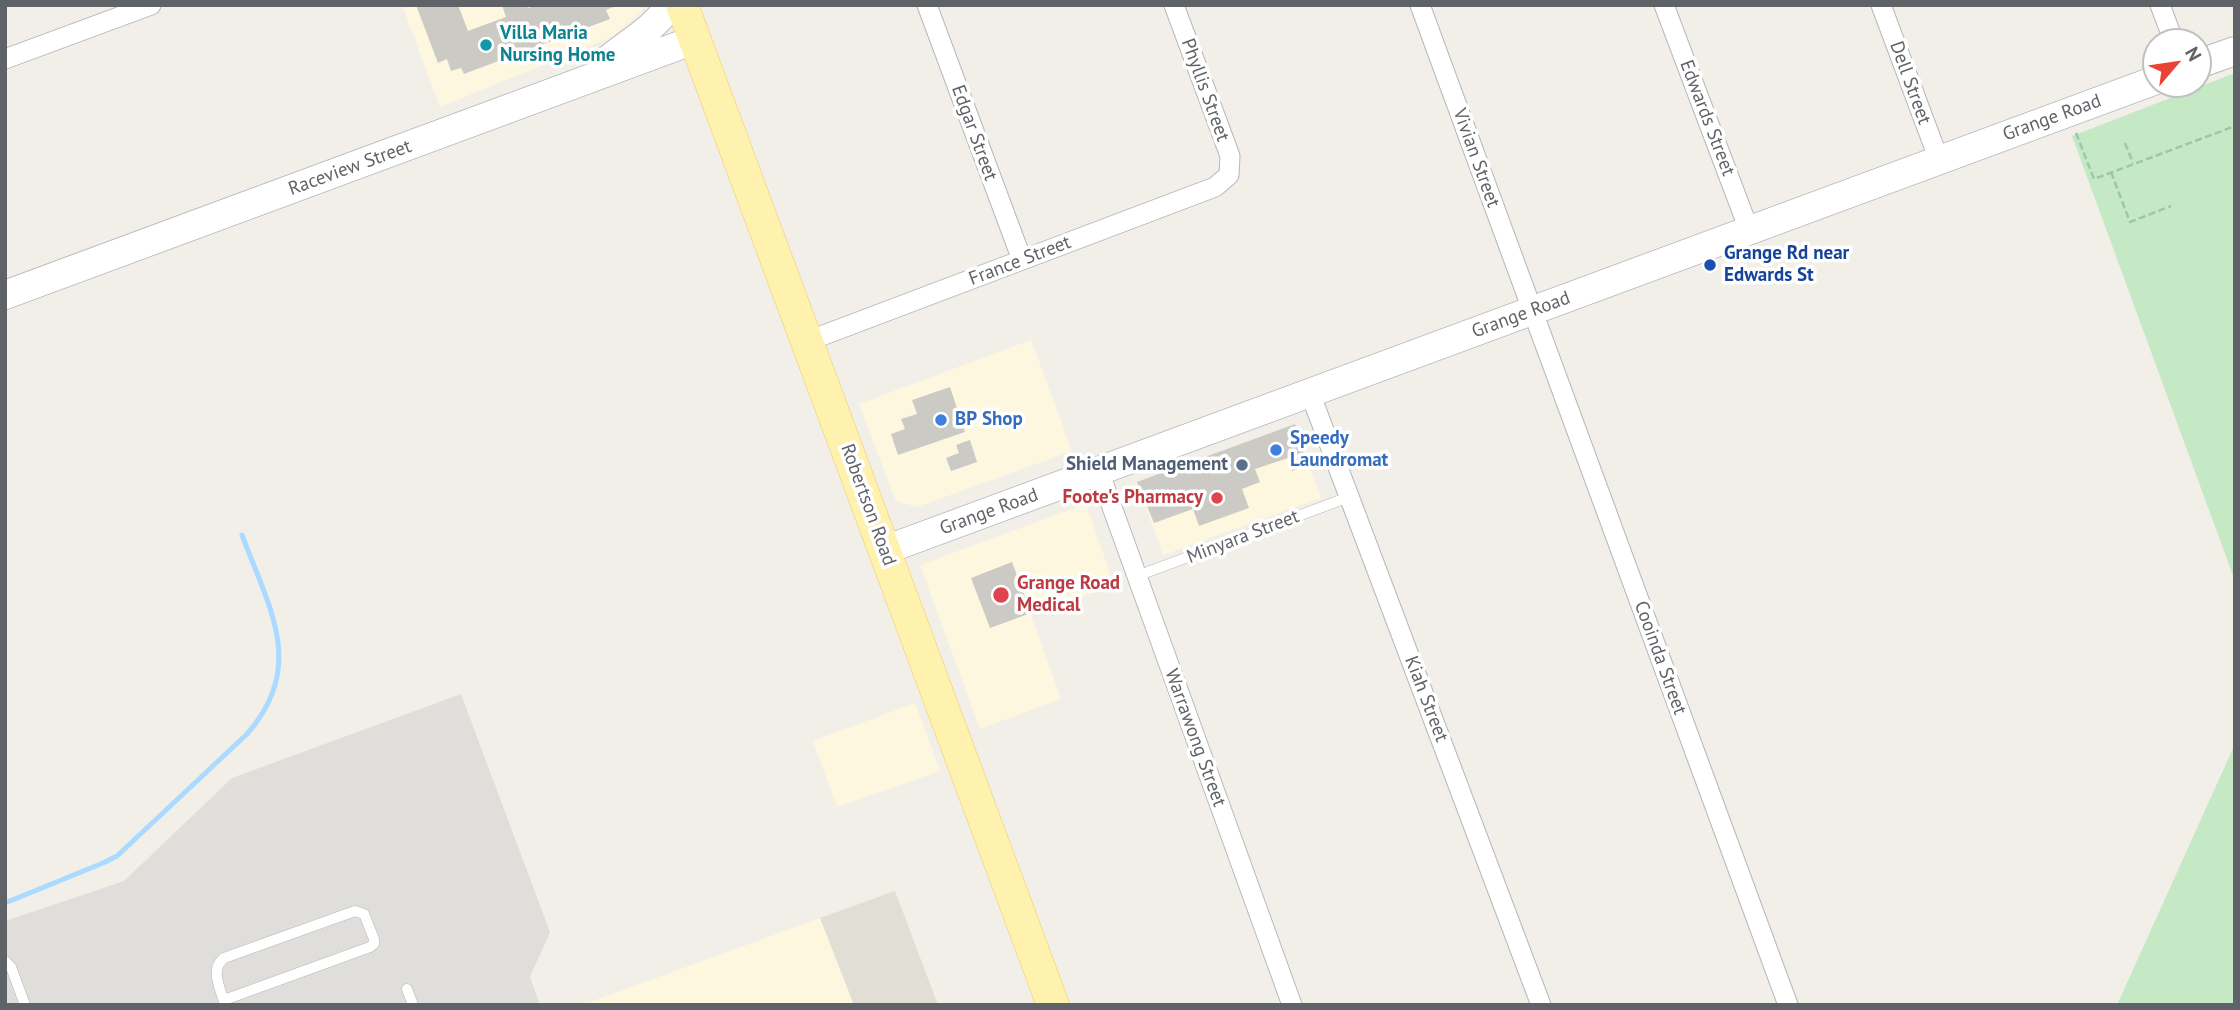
<!DOCTYPE html>
<style>
body{margin:0}
#map{position:relative;width:2240px;height:1010px;overflow:hidden;background:#f1efe8;font-family:"PT Sans",sans-serif}
canvas{display:block}
.frame{position:absolute;inset:0;border:7px solid #5f6368;pointer-events:none}
.north{position:absolute;left:2142px;top:28px;width:70px;height:70px;box-sizing:border-box;background:#fff;border:2px solid #bfc1c3;border-radius:50%;rotate:61deg;font-size:19px;font-weight:700;line-height:28px;text-align:center;color:#5f6368}
.north::after{content:'';display:block;margin:auto;width:24px;height:32px;background:#ea4335;clip-path:polygon(50% 0,100% 100%,50% 72%,0 100%)}
</style>
<div id="map">
<canvas width="2240" height="1010"></canvas>
<div class="frame"></div>
<div class="north">N</div>
</div>
<script>
const ctx = document.querySelector('canvas').getContext('2d');
ctx.lineJoin = 'round';
function fillPath(path, color) { ctx.fillStyle = color; ctx.fill(path, 'evenodd'); }
function strokePath(path, color, width, dash) { ctx.strokeStyle = color; ctx.lineWidth = width; ctx.lineCap = dash ? 'butt' : 'round'; ctx.setLineDash(dash || []); ctx.stroke(path); }
function drawText(font, color, halo, rows, align = 'center') {
  ctx.font = font + ' "PT Sans",sans-serif'; ctx.lineWidth = 7; ctx.setLineDash([]); ctx.textBaseline = 'middle'; ctx.strokeStyle = halo; ctx.fillStyle = color; for (const [text, x, y, turn = 0] of rows) {
    ctx.save(); ctx.translate(x, y); ctx.rotate((+turn || 0) * Math.PI / 180); ctx.textAlign = isNaN(turn) ? turn : align; if (halo) ctx.strokeText(text, 0, 0); ctx.fillText(text, 0, 0); ctx.restore();
  }
}
const commercial = new Path2D(`
 M402,5h242l-2,6 -30,26 -172,70z
 M1031,340l41,111 -155,56 -21,-6 -37,-97z
 M1297,430l24,68 -158,57 -24,-67z
 M1086,504l28,81 -83,30 30,84 -81,30 -60,-164z
 M915,703l25,68 -103,36 -24,-66z
 M820,918l34,87h-272z`);
const industrial = new Path2D(`
 M461,694l89,238 -20,45 10,28h-535v-84l119,-40 108,-103z`);
const education = new Path2D(`
 M895,891l43,114h-84l-34,-87z`);
const green = new Path2D(`
 M2235,73v508l-163,-445z
 M2235,744v261h-118z`);
const stream = new Path2D(`
 M5,903l98,-40 14,-7 130,-122c60,-68 22,-126 -5,-199`);
const building = new Path2D(`
 M416,5h42l10,26 38,-14 -4,-12h24l2,3 8,-3h82l-12,5 4,9 -146,55 -3,-6 -10,3 -4,-12 -9,4z
 M950,387l15,45 -67,23 -7,-21 14,-5 -4,-10 16,-5 -5,-14z
 M1295,424l14,41 -17,6 -4,-13 -33,11 5,13 -18,7 7,19 -50,18 -6,-17 -39,14 -17,-41z
 M970,440l7,22 -26,9 -5,-13 13,-5 -3,-8z
 M1012,562l19,51 -41,15 -19,-50z`);
const path = new Path2D(`
 M2076,133l18,46 141,-53
 M2125,143l8,20
 M2111,172l19,50 41,-16`);
const lane = new Path2D(`
 M1137,576l212,-79
 M5,961l6,6 14,38
 M407,989l6,16
 M224,1000l146,-53 4,-3v-5l-10,-25 -9,-3 -131,47c-15,12 -3,31 1,47`);
const street = new Path2D(`
 M927,5l95,255
 M1420,5l368,1000
 M1664,5l85,225
 M1881,5l58,155
 M2160,5l14,37
 M5,59l146,-54
 M808,341l407,-154 14,-12 1,-19 -56,-151
 M1310,393l231,612
 M1099,471l193,534`);
const secondary = new Path2D(`
 M2198,64l37,-13
 M602,65c23,-21 50,-33 68,-60
 M5,295l689,-255
 M885,550l1271,-470`);
const primary = new Path2D(`
 M682,5l371,1000`);
const markers = [
 [486,45,7,"#0f9aa8"],
 [1710,265,7,"#1a4fb4"],
 [941,420,7,"#3f7fe0"],
 [1276,450,7,"#3f7fe0"],
 [1242,465,7,"#5c6f8a"],
 [1217,498,7,"#e0444e"],
 [1001,595,9,"#e0444e"]
];
const cultureNames = [
 ["Villa Maria",500,34],
 ["Nursing Home",500,56]
];
const streetNames = [
 ["Dell Street",1910,83,70],
 ["Phyllis Street",1205,90,70],
 ["Edwards Street",1707,118,69],
 ["Grange Road",2052,118,-20],
 ["Edgar Street",974,133,70],
 ["Vivian Street",1476,158,70],
 ["Raceview Street",350,168,-20],
 ["France Street",1020,261,-21],
 ["Grange Road",1521,315,-20],
 ["Robertson Road",868,505,70],
 ["Grange Road",989,512,-20],
 ["Minyara Street",1243,537,-21],
 ["Cooinda Street",1660,658,70],
 ["Kiah Street",1426,699,69],
 ["Warrawong Street",1195,738,70]
];
const transitNames = [
 ["Grange Rd near",1724,254],
 ["Edwards St",1724,276]
];
const shopNames = [
 ["BP Shop",955,420],
 ["Speedy",1290,439],
 ["Laundromat",1290,461]
];
const serviceNames = [
 ["Shield Management",1228,465]
];
const healthNames = [
 ["Foote's Pharmacy",1203,498],
 ["Grange Road",1017,584,"left"],
 ["Medical",1017,606,"left"]
];
fillPath(commercial, '#fef7e0');
fillPath(industrial, '#e0deda');
fillPath(education, '#e1ded6');
fillPath(green, '#c5e8c5');
strokePath(stream, '#aadaff', 5);
fillPath(building, '#cccac5');
strokePath(lane, '#b5b8bc', 11);
strokePath(street, '#b5b8bc', 21);
strokePath(secondary, '#b6babf', 30);
strokePath(primary, '#f2c960', 33);
strokePath(path, '#9cc7a9', 2.5, [7, 3.5]);
strokePath(lane, '#fff', 10);
strokePath(street, '#fff', 19);
strokePath(secondary, '#fff', 28);
strokePath(primary, '#fff2af', 32);
for (const [x, y, r, color] of markers) { const dot = new Path2D(); dot.arc(x, y, r, 0, 2 * Math.PI); ctx.fillStyle = color; ctx.fill(dot); strokePath(dot, '#fff', 2.5); }
drawText('bold 19px', '#0d838f', '#fff', cultureNames, 'left');
drawText('19px', '#5f6368', '#fff', streetNames);
drawText('bold 19px', '#164399', '#fff', transitNames, 'left');
drawText('bold 19px', '#366cbe', '#fff', shopNames, 'left');
drawText('bold 19px', '#4e5e75', '#fff', serviceNames, 'right');
drawText('bold 19px', '#be3a42', '#fff', healthNames, 'right');
</script>
